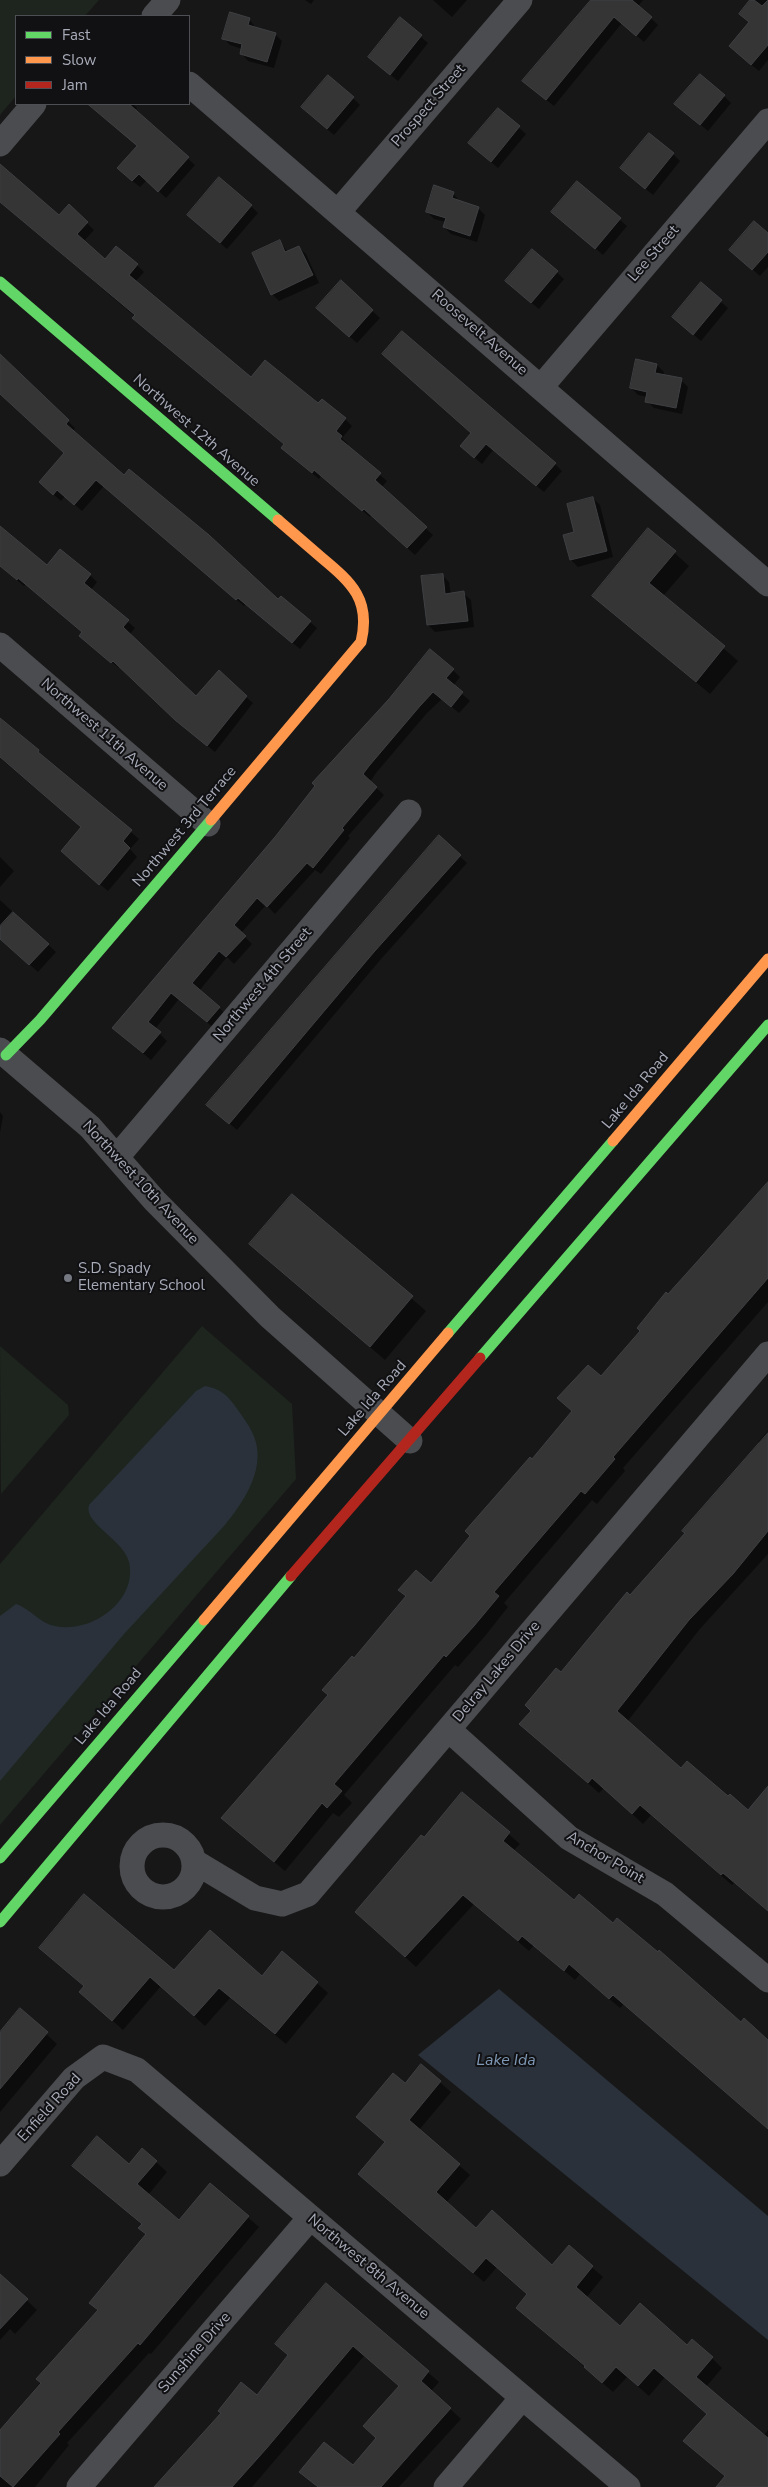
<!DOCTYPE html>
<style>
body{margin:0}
#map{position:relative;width:768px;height:2487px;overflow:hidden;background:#171717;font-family:"Nunito Sans",sans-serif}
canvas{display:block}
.legend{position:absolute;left:15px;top:15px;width:175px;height:90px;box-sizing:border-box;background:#111113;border:1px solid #4d4f55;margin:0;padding:6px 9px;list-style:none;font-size:15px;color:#a8acb9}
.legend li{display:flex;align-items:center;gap:10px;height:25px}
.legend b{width:25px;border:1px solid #4d4f55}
</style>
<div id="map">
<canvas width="768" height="2487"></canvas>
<ul class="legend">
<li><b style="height:6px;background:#63d668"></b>Fast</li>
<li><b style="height:6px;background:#ff974d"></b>Slow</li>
<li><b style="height:6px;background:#b3261e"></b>Jam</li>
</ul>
</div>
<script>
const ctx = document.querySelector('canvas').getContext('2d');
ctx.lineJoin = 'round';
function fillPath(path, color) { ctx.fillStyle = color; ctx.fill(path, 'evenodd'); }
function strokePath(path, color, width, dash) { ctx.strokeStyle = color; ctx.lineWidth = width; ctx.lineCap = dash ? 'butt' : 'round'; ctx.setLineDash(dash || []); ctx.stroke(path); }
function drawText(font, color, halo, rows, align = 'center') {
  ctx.font = font + ' "Nunito Sans",sans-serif'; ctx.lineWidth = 4; ctx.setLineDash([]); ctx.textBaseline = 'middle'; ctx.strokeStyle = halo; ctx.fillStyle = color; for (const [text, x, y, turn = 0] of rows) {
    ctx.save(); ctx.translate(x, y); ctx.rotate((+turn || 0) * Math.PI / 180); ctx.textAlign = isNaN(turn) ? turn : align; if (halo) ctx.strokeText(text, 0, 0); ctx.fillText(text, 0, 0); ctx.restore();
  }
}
const green = new Path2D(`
 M0,0h99l-14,16h-69v80l-16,19z
 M202,1326l90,78 4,75 -296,346v-261z
 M0,1346l68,59 1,10 -68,79z`);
const water = new Path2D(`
 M205,1386c18,3 25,12 35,27 4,6 9,12 12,19 17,33 -8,70 -28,94l-100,108 -124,147v-165l16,-12c15,5 23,19 39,22 36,8 83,-25 74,-64 -5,-22 -46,-39 -40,-57l107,-114z
 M499,1989l269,227v124l-350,-285z`);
const shadow = new Path2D(`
 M305,0h9l-3,4z
 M433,0h34l-15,17z
 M592,0h51l-5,6 20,19 -14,17 -22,-19 -68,83 -31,-25z
 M752,0h16v60l-9,11 -22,-18 13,-30z
 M249,19l7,9 19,6 7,7 -8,27 -26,-7 -7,-8 1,-4 -12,-4 -7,-7z
 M400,19l28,24 -30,38 -21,-17z
 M724,96l7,7 -23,28 -25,-21z
 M353,98l7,7 -26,30 -25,-21z
 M88,104h45l4,4 -2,3 60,54 -29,33 -19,-18 -7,7 -15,-12 13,-29z
 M498,109l28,25 -28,34 -21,-18z
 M673,154l7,7 -27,34 -24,-20z
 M0,175l59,42 10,-11 25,24 -10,11 21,20 32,4 7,7 -9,10 116,97 67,26 27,14 7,7 -10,12 6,6 -2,2 41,35 -6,7 52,47 -18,20 -44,-40 -1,2 -49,-41 -2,3 -29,-24 -5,-10 -285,-244z
 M577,183l50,43 -24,29 -43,-37z
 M453,193l7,9 18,6 7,7 -8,27 -26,-8 -7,-7 2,-5 -12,-3 -7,-7z
 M251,206l7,7 -31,36 -31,-27z
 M768,235v32l-8,9 -23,-20z
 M280,242l8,10 11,-5 7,7 13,29 -40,18 -7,-7z
 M532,250l32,29 -25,30 -26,-21z
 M341,282l39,36 -23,25 -32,-28z
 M701,284l27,24 -27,33 -28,-24z
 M0,356l22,19 7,7 -1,2 47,44 -2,3 51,46 155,124 31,21 7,6 -17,21 -54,-45 -2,2 -140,-120 -22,25 -17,-15 -4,5 -14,-12 19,-36 -66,-60z
 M657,365l7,7 -1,4 18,4 7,7 -6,27 -28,-6 -7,-7 1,-4 -10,-2 -7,-7z
 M472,434l83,30 7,7 -18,21 -51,-42 -11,14 -13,-11z
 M593,498l7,7 13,52 -35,10 -7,-7 4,-27z
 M0,528l47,39 13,-16 30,24 7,7 -6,8 44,38 -6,7 67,63 50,-1 7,6 -38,49 -32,-26 -63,-60 -1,2 -32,-25 -4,-11 -57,-48 -2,2 -24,-20z
 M649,530l40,36 -26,30 75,65 -28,33 -116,-98z
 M442,575l7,7 2,13 12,-2 8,7 3,27 -39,5 -7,-7z
 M453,670l7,7 -7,9 17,15 -11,12 -17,-14 -15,14 -51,60 -6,9 14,13 -36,41 2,2 -29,36 -6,-4 -40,44 -9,-9 -25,28 11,11 -18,20 -7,-7 -28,34 28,24 -12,14 -36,-30 -24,30 12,12 -16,19 -30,-25z
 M0,720l139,119 -9,10 7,8 -29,34 -38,-32 13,-31 -83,-70z
 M439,837l28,26 -86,96 -144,171 -22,-19z
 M0,857l14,14 -14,16z
 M0,900l56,52 -18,20 -38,-34z
 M0,1112l3,4 -3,17z
 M768,1184v118l-145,166 2,3 -28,33 -5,-4 -88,103 4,4 -23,29 -27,31 -3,-2 -111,130 8,8 -13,14 -6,-4 -48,58 -63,-53 107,-123 25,-35 77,-75 237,-289z
 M292,1195l134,116 -41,49 -134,-116z
 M768,1431v123l-69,76 -72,92 54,48 67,42 20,-5v104l-34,-28 -2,2 -81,-70 -8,9 -39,-36 -5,5 -78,-69 40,-50 125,-141 75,-89 -3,-2z
 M463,1794l57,50 -7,7 61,51 40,22 154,118v87l-144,-125 -4,4 -40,-34 -5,6 -41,-35 -5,6 -55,-47 -58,63 -49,-44 57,-84z
 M41,1948l133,23 88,7 21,-25 45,40 -42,51 -56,-46 -25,28 -44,-40 -38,44 -43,-38 5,-5z
 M20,2010l37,34 -57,68v-80z
 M421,2066l30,26 -32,38 51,45 -24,28 31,26 75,38 17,-20 34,30 -17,21 34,30 68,18 24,12 10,10 -16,19 57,49 5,-6v57h-48l6,-10 -31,-26 13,-37 -43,-37 -16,19 -22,-19 -14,15 -96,-84 11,-13 -31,-28 -13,15 -114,-98 16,-41 -28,-26 47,-33z
 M156,2162l11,10 -19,23 31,26 31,-36 49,42 -108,127 -2,-1 -82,90 2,2 -34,42h-35v-55l98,-121 -7,-8 56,-68 -5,-10 -68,-59 56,-1z
 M0,2275l37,35 -22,24 -5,-5 -10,11z
 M326,2284l113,98 -8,9 30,28 -62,68h-82l-16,-15 52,-5 25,-28 22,-52 -36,-31 -112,131h-86l91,-91 32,-40 -13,-12z`);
const building = new Path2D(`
 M591,0h41l20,17 -16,19 -22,-19 -68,83 -24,-19z
 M750,0h4l8,6 6,-6v45l-17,20 -22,-19 20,-24 -10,-8z
 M230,12l20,6 -2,7 28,8 -9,29 -27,-8 2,-10 -20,-5z
 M400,17l22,18 -32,40 -22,-18z
 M700,74l25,21 -25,30 -26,-21z
 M328,75l26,22 -27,32 -26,-22z
 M88,104h41l60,53 -31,35 -19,-18 -7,7 -15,-13 20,-22z
 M498,108l22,18 -29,36 -23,-19z
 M649,133l25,20 -29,36 -25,-21z
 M0,164l59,51 10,-11 19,18 -11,12 28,25 11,-13 22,18 -9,11 122,102 14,-17 53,43 4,-4 24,19 -10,13 6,5 -2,3 41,34 -6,7 52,47 -20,21 -43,-39 -2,2 -48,-41 -2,3 -31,-25 3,-4 -152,-126 3,-3 -135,-113z
 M219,177l33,28 -32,38 -33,-28z
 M577,181l44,37 -26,31 -44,-37z
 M434,185l20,7 -2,6 27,9 -9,29 -27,-9 3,-9 -20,-6z
 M754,221l14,12v19l-16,18 -23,-20z
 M280,240l5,12 14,-6 14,29 -42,20 -19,-42z
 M532,249l26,22 -27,32 -26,-22z
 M341,280l32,30 -24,27 -33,-29z
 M701,282l21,18 -29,35 -21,-18z
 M402,331l154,132 -20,23 -50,-42 -12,14 -14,-12 11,-13 -89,-79z
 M0,354l69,66 -3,4 58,51 5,-6 80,66 69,64 3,-3 30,25 -19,22 -54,-45 -2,2 -140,-120 -22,25 -17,-15 -4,5 -14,-13 25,-29 -64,-59z
 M636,359l21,5 -2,9 27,5 -6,30 -31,-6 2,-10 -17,-4z
 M593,497l14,54 -37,9 -7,-25 11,-3 -7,-28z
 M0,526l47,39 13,-16 31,25 -7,9 45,37 -6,7 73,69 23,-26 28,26 -40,50 -32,-26 -62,-59 -2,2 -32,-27 3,-4 -64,-54 -1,2 -17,-14z
 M648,528l28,23 -27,32 76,63 -29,36 -104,-86z
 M443,574l2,20 19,-3 4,30 -41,4 -6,-49z
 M430,649l24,20 -8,9 17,14 -12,15 -18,-15 -13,14 -51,60 -6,8 14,13 -35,41 2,2 -31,38 -6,-5 -40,44 -10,-9 -23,27 12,11 -20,21 -7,-6 -27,32 28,24 -13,15 -36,-29 -23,29 13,10 -18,21 -31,-25 163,-191 40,-51 -3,-3 77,-84z
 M0,718l39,32 -1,2 94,78 -9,11 7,7 -31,37 -38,-34 20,-24 -81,-70z
 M439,835l22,20 -87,97 -145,172 -23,-19z
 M13,912l36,32 -20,21 -29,-26v-13z
 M768,1182v96l-155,179 2,2 -30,35 -4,-3 -87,101 5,4 -25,30 -28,31 -2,-2 -110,129 8,7 -15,17 -5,-5 -48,59 -53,-44 107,-123 -6,-5 30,-34 2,2 52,-62 -8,-6 18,-20 15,13 39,-47 -5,-5 65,-74 2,2 40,-48 -15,-13 31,-33 13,11 39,-45 -3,-3 29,-36 2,2 36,-40z
 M292,1194l121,102 -43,51 -121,-103z
 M768,1433v98l-35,43 -44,46 -72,91 64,57 6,-7 41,35 2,-2 18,16 20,-24v125l-45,-38 -2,2 -81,-70 -8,9 -40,-36 -4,5 -69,-59 12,-13 -6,-6 31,-37 5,4 66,-80 3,3 55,-62 -3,-2z
 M462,1792l48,40 -7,9 71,59 5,-6 34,29 4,-5 41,34 1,-2 82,72 3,-4 24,22v89l-155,-134 -4,4 -40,-35 -5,7 -42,-35 -4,5 -55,-46 -58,62 -50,-45 66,-77 3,2z
 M84,1894l90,76 36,-40 52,46 20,-25 36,31 -43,52 -56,-46 -25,28 -44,-39 -38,44 -33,-29 5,-6 -45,-38z
 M20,2008l28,24 -48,57v-57z
 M421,2064l20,17 -32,39 51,44 -24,28 40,36 16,-18 60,55 17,-20 24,21 -17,21 44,39 20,-23 47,42 5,-6 21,18 -17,20 72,61v49h-52l9,-11 -42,-35 24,-27 -53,-46 -16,18 -22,-19 -14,16 -18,-16 1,-1 -69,-58 11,-14 -41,-36 -13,15 -115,-99 27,-32 -29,-25 37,-44 12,10z
 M97,2136l32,28 13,-16 15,13 -20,23 42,36 31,-37 39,33 -109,129 -2,-2 -80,89 2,2 -47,53 -13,-11v-46l41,-47 -5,-4 62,-69 -9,-7 57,-69 -8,-6 4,-4 -70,-58z
 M0,2274l28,25 -28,30z
 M326,2283l103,88 -8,10 30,27 -70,79h-63l-19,-15 25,-30 29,23 23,-27 -13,-12 36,-40 -46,-40 -87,103 -34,38h-78l67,-74 -3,-2 23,-29 16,13 31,-40 -13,-11z`);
const street = new Path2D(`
 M154,16l14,-16
 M189,84l579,500
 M0,144l34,-40
 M338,212l182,-212
 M541,387l227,-266
 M0,645l208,179
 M0,1050l90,77 65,74 115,116 140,124
 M117,1157l292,-345
 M449,1730l120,108 96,56 103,86
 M132 1866a31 31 0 1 1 62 0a31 31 0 1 1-62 0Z
 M195,1862l60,36 27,6 26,-10 460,-540
 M0,2164l74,-86 29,-21 34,13 491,417
 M79,2487l231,-269
 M446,2487l76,-89`);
const fast = new Path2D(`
 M0,282l278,238
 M6,1055l34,-35 171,-200
 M448,1333l165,-192
 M480,1358l288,-333
 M0,1858l204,-238
 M0,1922l291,-346`);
const slow = new Path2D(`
 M211,820l150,-178c10,-42 -9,-59 -39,-84 -15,-13 -29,-25 -44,-38
 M613,1141l155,-182
 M204,1620l244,-287`);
const jam = new Path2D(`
 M291,1576l189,-218`);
const markers = [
 [68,1278,5,"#757880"]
];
const streetNames = [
 ["Prospect Street",429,106,-49],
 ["Lee Street",654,254,-49],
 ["Roosevelt Avenue",479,333,41],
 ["Northwest 12th Avenue",196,431,41],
 ["Northwest 11th Avenue",104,735,41],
 ["Northwest 3rd Terrace",185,827,-50],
 ["Northwest 4th Street",263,985,-50],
 ["Lake Ida Road",636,1091,-50],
 ["Northwest 10th Avenue",140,1183,47],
 ["Lake Ida Road",373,1399,-49],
 ["Delray Lakes Drive",497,1672,-50],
 ["Lake Ida Road",109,1707,-50],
 ["Anchor Point",605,1858,31],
 ["Enfield Road",50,2108,-48],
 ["Northwest 8th Avenue",368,2267,40],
 ["Sunshine Drive",195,2353,-49]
];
const poiNames = [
 ["S.D. Spady",78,1269],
 ["Elementary School",78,1286]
];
const waterNames = [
 ["Lake Ida",506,2061]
];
fillPath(green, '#1d251e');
fillPath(water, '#2a313a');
fillPath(shadow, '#0007');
fillPath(building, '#353536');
strokePath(building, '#3f4043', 1);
strokePath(street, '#4b4c50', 25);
strokePath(fast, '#63d668', 11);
strokePath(slow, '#ff974d', 11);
strokePath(jam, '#b3261e', 11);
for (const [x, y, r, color] of markers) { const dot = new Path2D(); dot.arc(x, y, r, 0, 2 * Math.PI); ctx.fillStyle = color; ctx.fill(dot); strokePath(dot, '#111113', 2); }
drawText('15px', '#a8acb9', '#111113', streetNames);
drawText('15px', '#a8acb9', '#111113', poiNames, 'left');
drawText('italic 16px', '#7e98b5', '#111113', waterNames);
</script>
